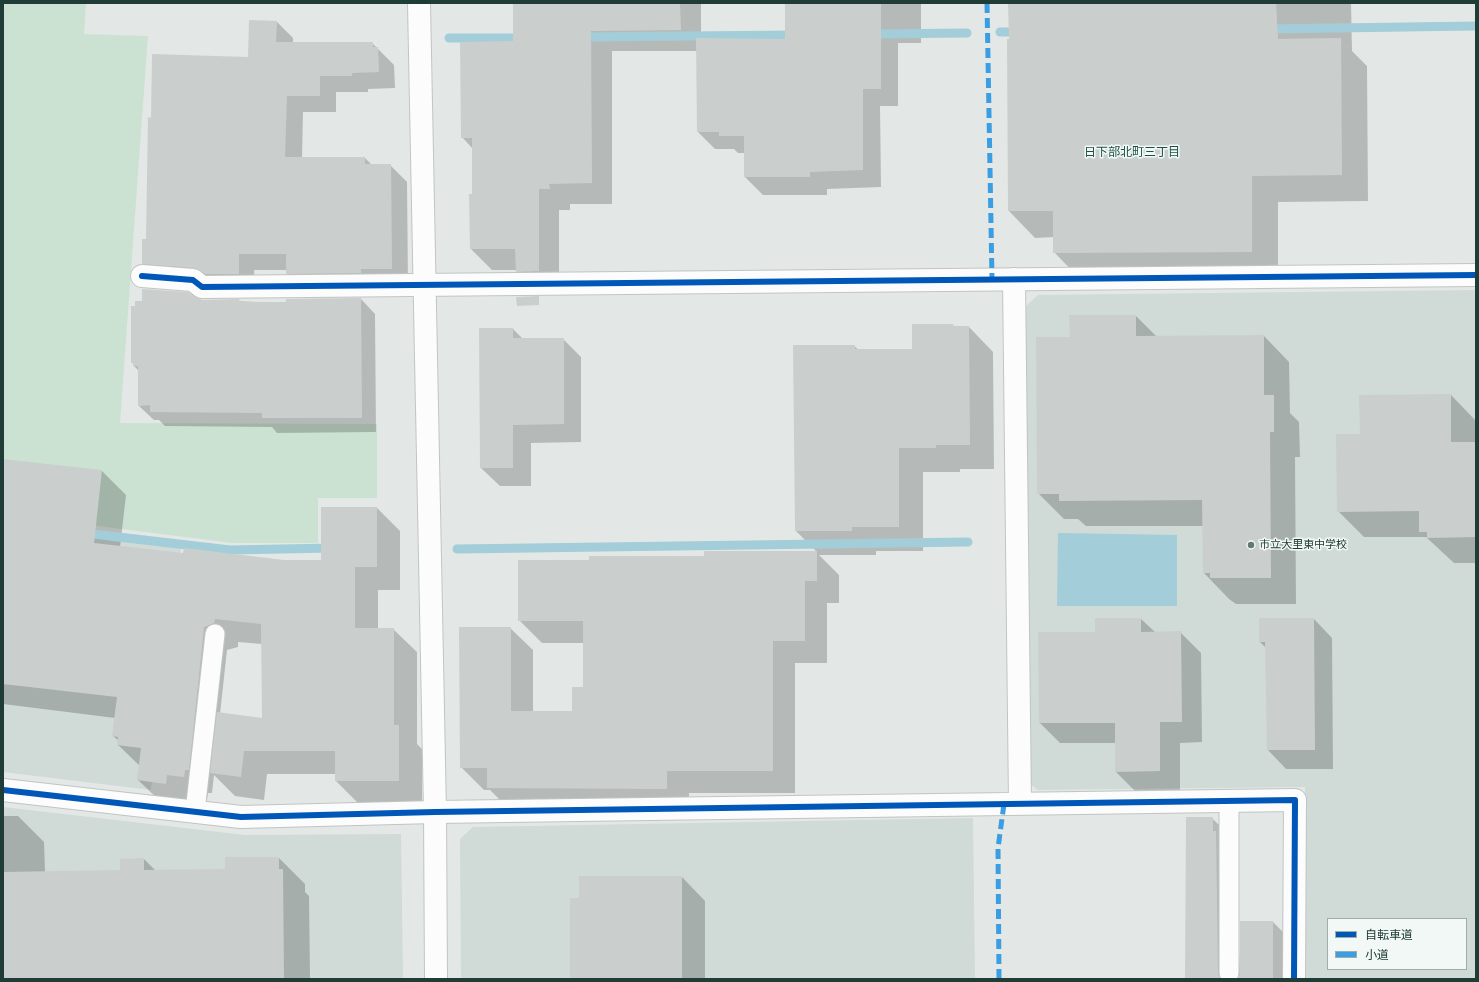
<!DOCTYPE html>
<meta charset="utf-8">
<style>
body{margin:0}
#map{position:relative;width:1479px;height:982px;overflow:hidden;background:#e3e8e6;font-family:"Open Sans","Noto Sans JP",sans-serif}
canvas{display:block}
.frame{position:absolute;inset:0;border:4px solid #203c36;pointer-events:none}
.legend{position:absolute;left:1327px;top:918px;width:140px;height:52px;box-sizing:border-box;background:#f1f8f5;border:1px solid #9dada9;margin:0;padding:5px 7px;list-style:none;font-size:12px;color:#203c36}
.legend li{display:flex;align-items:center;gap:8px;height:20px}
.legend b{width:20px;border:1px solid #9dada9}
</style>
<div id="map">
<canvas width="1479" height="982"></canvas>
<div class="frame"></div>
<ul class="legend">
<li><b style="height:5px;background:#0057b8"></b>自転車道</li>
<li><b style="height:5px;background:#3c9ee2"></b>小道</li>
</ul>
</div>
<script>
const ctx = document.querySelector('canvas').getContext('2d');
ctx.lineJoin = 'round';
function fillPath(path, color) { ctx.fillStyle = color; ctx.fill(path, 'evenodd'); }
function strokePath(path, color, width, dash) { ctx.strokeStyle = color; ctx.lineWidth = width; ctx.lineCap = dash ? 'butt' : 'round'; ctx.setLineDash(dash || []); ctx.stroke(path); }
function drawText(font, color, halo, rows, align = 'center') {
  ctx.font = font + ' "Open Sans","Noto Sans JP",sans-serif'; ctx.lineWidth = 3; ctx.setLineDash([]); ctx.textBaseline = 'middle'; ctx.strokeStyle = halo; ctx.fillStyle = color; for (const [text, x, y, turn = 0] of rows) {
    ctx.save(); ctx.translate(x, y); ctx.rotate((+turn || 0) * Math.PI / 180); ctx.textAlign = isNaN(turn) ? turn : align; if (halo) ctx.strokeText(text, 0, 0); ctx.fillText(text, 0, 0); ctx.restore();
  }
}
const built = new Path2D(`
 M1476,290v689h-173l2,-192 -267,3 -9,-7 -5,-475 14,-13zM1328,919h138v50h-138z
 M3,527l178,21 -30,242 -148,-18z
 M3,807l242,28 156,-1 2,145h-400z
 M973,818l2,161h-514l-1,-140 13,-12z`);
const green = new Path2D(`
 M3,3h83l-2,31 64,2 -28,387 257,1v74h-59v45h-86l-229,-29z`);
const water = new Path2D(`
 M1058,533l119,2v71h-120z`);
const shadow = new Path2D(`
 M543,3h158v36l85,1v-37h135v40h-23v63h-18l1,81 -54,2v6h-64l-18,-18v-24h-7l-4,-4h-19l-17,-17 -1,-81h-85v153h-42v6h-11v82h-21l-21,-22h-25l-21,-21 2,-100 -11,-12 52,-95z
 M1009,3h342l1,48 15,15 1,135 -90,1v76l-198,1 -26,-27v-15l-19,1 -26,-27 -1,-171h2z
 M277,22l16,16v5h79l22,22 1,23 -27,1v3h-32v20h-33l-1,46h63l7,7h18l17,17 1,103 -104,5 -17,-17v-3h-33l1,20 -96,-10 -16,-17 4,-23 5,-121 97,-61z
 M361,299l14,15 1,118 -99,1 -5,-6 -107,-1 -6,-6h-5l-15,-14v-35l-5,-5 68,-66 85,3z
 M1136,316l21,21 107,-1 25,26 1,51 9,9 1,35h-5l1,147h-60l-7,-5 -25,-26 -1,-47h-117l-8,-7h-14l-26,-26 33,-155z
 M953,325l2,2h14l24,25 1,117h-34v3h-37v79h-47v4h-57l20,20v28h-12v60h-32v130h-106v18l-179,-1 -20,-20h-6l-23,-23 49,-139 23,22v62h40l11,-24v-45h-42l-23,-23 71,-59 115,-4v-5h112l-21,-21 58,-185 5,4h54z
 M513,329l10,10h40l18,18v85l-50,1v43h-31l-19,-18z
 M1451,395l25,26v142h-22l-28,-26h-62l-26,-26 23,-76z
 M3,460l99,11 24,24 -6,52 64,7 100,7h38l55,-53 23,23v59h-22v39h15l24,23v92l5,5v55h-63l-23,-23v-7h-69l-3,26 -29,-4 -21,-21 -2,18h-4l-1,7 -17,-2 -1,9 -27,-4 -24,-23 2,-14 -22,-21 1,-4 -6,-5 2,-18 -112,-14zM238,642l24,2 1,75 -43,-5 7,-64 11,-3z
 M1141,619l14,13h25l21,21 1,89 -22,1v48l-44,1 -20,-20v-29h-56l-20,-20 56,-90z
 M1314,619l18,19 1,131h-47l-18,-19 -2,-102 -6,-6z
 M3,816h15l26,26 1,30 76,-1v-11l23,-1 12,12 70,-1 53,-12 26,26v8l4,4 1,83h-307z
 M1212,818l14,14 6,147h-47z
 M682,877l23,24v78h-134l9,-80z
 M1241,922h32l14,14v43h-48z`);
const stream = new Path2D(`
 M1265,29l211,-3
 M1000,32h20
 M868,34l99,-1
 M580,37l216,-2
 M449,38h75
 M84,533l146,17 102,-2
 M457,549l511,-7`);
const building = new Path2D(`
 M513,3h167l1,27 -90,1 1,152 -43,1 1,5h-11v82l-23,1 -1,-23h-45l-1,-55h3v-56h-11l-1,-96 53,-1z
 M785,3h96v86h-18v81l-53,2v5h-66v-41h-25v-4h-22l-1,-94 89,1z
 M1008,3h268l2,36 63,-1 1,137 -90,1v76l-199,1v-42h-45l-1,-172h2z
 M249,20l28,1 -1,21h97v5h5l1,25 -27,1v3h-32v20h-33l-2,61h80v7h26l1,105h-31v4l-75,1v-20h-47v20h-33l-12,-6 -52,-4v-25h4l2,-122 3,1 1,-64 96,3z
 M142,289l46,3 14,8 37,-1 1,3h46v-3l75,-1 1,120h-100v-5l-112,-1v-7l-12,1v-40h-5v-3h-2v-57h4v-5h7z
 M539,296v9l-22,1 -1,-9z
 M1069,315h67v21l128,-1v60h10v37h-4l1,146h-61v-5h-7l-1,-73 -143,1v-7h-22l-1,-157h34z
 M912,324h41v2h16l1,119h-34v3h-37v79h-47v4h-57l-2,-186h62v4h57z
 M479,328h34v10h51v86l-51,1v43h-33z
 M1451,394v48h25v95l-49,1v-6h-8v-21l-82,1 -1,-78h24l-1,-39z
 M3,459l99,11 -8,73 89,10 1,-5 100,12h37v-53h56v60h-22v61h39v97h5v56h-64v-30h-91l-3,26 -31,-4 7,-61 45,6 -1,-94 -46,-5 -1,4 -10,4 -15,143h-4l-1,7 -17,-2 -1,9 -29,-4 4,-32 -24,-3 1,-8 -6,-1 5,-39 -114,-13z
 M704,551h113v30h-12v60h-32v130h-106v18l-180,-1v-20h-27l-1,-141h52v84h61v-24h11v-66h-65v-61h71v-4h115z
 M1095,618h46v14l40,-1 1,91h-22v49l-45,1v-49h-76l-1,-91h57z
 M1259,618h55l1,132h-48l-2,-108h-6z
 M1186,817h27v14h3l2,142 2,6h-35z
 M225,857h54v12h4l1,110h-281v-107l117,-2v-11l24,-1v12l81,-1z
 M579,876h103v103h-112v-81h9z
 M1240,921h33v58h-35l2,-6z`);
const service = new Path2D(`
 M1229,801v172
 M195,812l20,-178`);
const minor = new Path2D(`
 M142,276l51,4 9,7 1274,-12
 M1014,279l6,525
 M3,790l238,27 194,-5 860,-12 -1,179`);
const tertiary = new Path2D(`
 M419,3l16,809 1,167`);
const quiet = new Path2D(`
 M987,3l5,276
 M999,979l-1,-131 6,-44`);
const cycleway = new Path2D(`
 M142,276l51,4 9,7 1274,-12
 M3,790l238,27 194,-5 860,-12 -1,179`);
const markers = [
 [1251,545,4,"#647874"]
];
const poiNames = [
 ["市立大里東中学校",1259,545]
];
const neighbourhoodNames = [
 ["日下部北町三丁目",1132,153]
];
fillPath(built, '#d0dad6');
fillPath(green, '#cbe2d3');
fillPath(water, '#a2cdd9');
fillPath(shadow, '#0003');
strokePath(stream, '#a2cdd9', 9);
fillPath(building, '#cacfcd');
strokePath(service, '#c0c5c3', 21);
strokePath(minor, '#c0c5c3', 24);
strokePath(tertiary, '#c0c5c3', 24);
strokePath(service, '#fbfcfb', 19);
strokePath(minor, '#fbfcfb', 22);
strokePath(tertiary, '#fbfcfb', 22);
strokePath(quiet, '#3c9ee2', 5, [10, 5]);
strokePath(cycleway, '#0057b8', 6);
for (const [x, y, r, color] of markers) { const dot = new Path2D(); dot.arc(x, y, r, 0, 2 * Math.PI); ctx.fillStyle = color; ctx.fill(dot); strokePath(dot, '#f1f8f5', 1.5); }
drawText('11px', '#203c36', '#f1f8f5', poiNames, 'left');
drawText('12px', '#1c4f45', '#f1f8f5', neighbourhoodNames);
</script>
